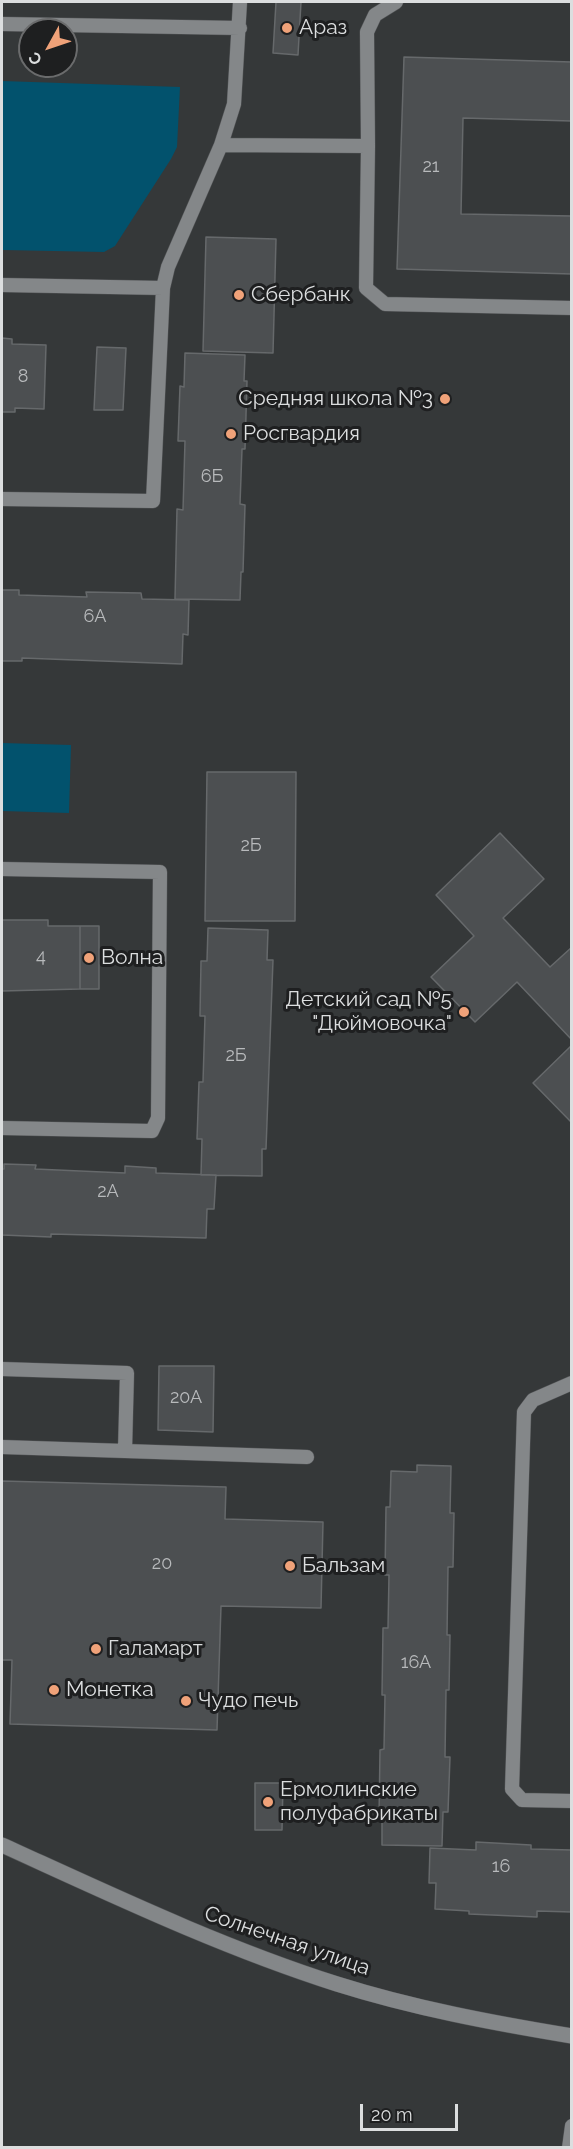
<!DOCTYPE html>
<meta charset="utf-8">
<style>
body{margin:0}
#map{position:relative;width:573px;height:2149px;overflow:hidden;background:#353839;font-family:Raleway,sans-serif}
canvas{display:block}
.frame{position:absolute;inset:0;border:3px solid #dcdedf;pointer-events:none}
.north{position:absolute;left:18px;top:18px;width:60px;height:60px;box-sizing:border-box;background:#1e1f20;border:2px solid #6a6b6c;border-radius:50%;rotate:230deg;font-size:16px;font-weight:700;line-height:24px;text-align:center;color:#dcdedf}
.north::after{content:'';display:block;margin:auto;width:21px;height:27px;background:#f0a279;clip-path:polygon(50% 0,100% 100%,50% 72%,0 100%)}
.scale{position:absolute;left:360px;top:2104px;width:98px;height:27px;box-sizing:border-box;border:3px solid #dcdedf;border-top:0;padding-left:8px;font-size:18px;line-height:21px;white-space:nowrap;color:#dcdedf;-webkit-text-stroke:4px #1e1f20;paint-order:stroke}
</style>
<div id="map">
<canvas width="573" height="2149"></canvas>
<div class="frame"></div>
<div class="north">С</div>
<div class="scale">20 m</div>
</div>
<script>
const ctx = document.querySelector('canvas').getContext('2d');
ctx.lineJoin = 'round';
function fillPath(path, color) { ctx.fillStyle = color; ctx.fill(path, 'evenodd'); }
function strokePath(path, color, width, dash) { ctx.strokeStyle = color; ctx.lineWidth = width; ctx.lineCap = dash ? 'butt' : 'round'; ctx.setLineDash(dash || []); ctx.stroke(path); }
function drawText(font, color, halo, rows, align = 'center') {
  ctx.font = font + ' Raleway,sans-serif'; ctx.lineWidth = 6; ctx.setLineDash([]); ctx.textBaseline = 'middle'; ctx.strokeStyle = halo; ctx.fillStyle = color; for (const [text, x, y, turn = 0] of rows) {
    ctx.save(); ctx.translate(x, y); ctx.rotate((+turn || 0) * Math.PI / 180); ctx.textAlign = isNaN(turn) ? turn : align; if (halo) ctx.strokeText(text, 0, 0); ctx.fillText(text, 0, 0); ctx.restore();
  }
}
const green = new Path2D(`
 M2,81l178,6 -3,60 -6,12 -56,87 -11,6 -102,-2z
 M2,743l69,2 -2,68 -67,-2z`);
const building = new Path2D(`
 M276,2h25l-3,53 -25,-2z
 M404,57l168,5v59l-109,-3 -2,96 111,2v58l-175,-5z
 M206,237l70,2 -3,114 -70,-2z
 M2,338l10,1v5l34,1 -2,64 -29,-1v4h-13z
 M97,347l29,1 -3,62h-29z
 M185,353l60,2 -1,26h3l-2,68h-3l-2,55 5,1 -2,67h-2l-1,28 -65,-1 2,-90 6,1 2,-69h-7l2,-55 4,1z
 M2,590h17v5l68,2 -1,-5 55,1 1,6 47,1 -1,35 -5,-1 -1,30 -160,-6v3h-20z
 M207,772h89l-1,149h-90z
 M500,833l44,46 -41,39 47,49 22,-20v93l-55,-58 -42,40 -44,-45 43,-41 -38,-41z
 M2,920h46v6h32v63l-78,2z
 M80,926h19v63h-19z
 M208,928l60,2 -1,30h6l-7,189h-4v27l-61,-1 1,-36h-5l2,-57h4l2,-66h-5l1,-55h6z
 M572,1045v78l-39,-40z
 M4,1164l32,1 -1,4 90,4v-7l31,2v5l60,2 -2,34h-7l-1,29 -155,-4v3l-49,-2v-66h2z
 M159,1366h55l-1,66 -55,-2z
 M417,1465l34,1 -1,47h4l-1,54h-5l-1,68h3l-1,55h-3l-1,67h5l-2,55h-5l-1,34 -60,-1v-27h-3l1,-68 4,-1 1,-54h-3l1,-67h5l1,-53h-4l1,-68h4l1,-36 26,1z
 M2,1481l224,6 -1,32 98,3 -2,86 -100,-2 -4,124 -207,-6 2,-64h-10z
 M255,1783h28l-1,47h-27z
 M476,1842l55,3v4l41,1v62l-35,-1v6l-68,-3v-3l-34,-2 1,-26h-7l1,-35 46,2z`);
const service = new Path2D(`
 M2,24l238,4
 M221,145l147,1 -2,142 19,16 187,4
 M368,146l-1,-114 8,-17 21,-13
 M2,285l161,3
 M2,499l151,2 10,-213 5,-21 53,-122 13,-41 6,-102
 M2,869l158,3 -2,246 -6,13 -150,-3
 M2,1369l125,4 -2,78 182,6
 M572,1383l-39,17 -9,12 -12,377 10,11 50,1
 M2,1447l123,4
 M569,2148l3,-22`);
const tertiary = new Path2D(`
 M2,1845c110,50 219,102 335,139 76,24 156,39 235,52`);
const markers = [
 [287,28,6,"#f0a279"],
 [239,295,6,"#f0a279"],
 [445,399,6,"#f0a279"],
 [231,434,6,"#f0a279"],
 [89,958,6,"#f0a279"],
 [464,1012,6,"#f0a279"],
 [290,1566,6,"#f0a279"],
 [96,1649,6,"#f0a279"],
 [54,1690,6,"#f0a279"],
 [186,1701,6,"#f0a279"],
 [268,1802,6,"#f0a279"]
];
const numberNames = [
 ["21",431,167],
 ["8",23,377],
 ["6Б",212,477],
 ["6А",95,617],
 ["2Б",251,846],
 ["4",41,957],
 ["2Б",236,1056],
 ["2А",108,1192],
 ["20А",186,1398],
 ["20",162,1564],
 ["16А",416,1663],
 ["16",501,1867]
];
const poiNames = [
 ["Араз",299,28],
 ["Сбербанк",251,295],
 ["Средняя школа №3",433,399,"right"],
 ["Росгвардия",243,434],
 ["Волна",101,958],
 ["Детский сад №5",452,1000,"right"],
 ["\"Дюймовочка\"",452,1024,"right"],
 ["Бальзам",302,1566],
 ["Галамарт",108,1649],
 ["Монетка",66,1690],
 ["Чудо печь",198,1701],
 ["Ермолинские",280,1790],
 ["полуфабрикаты",280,1814]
];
const streetNames = [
 ["Солнечная улица",287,1941,19]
];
fillPath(green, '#02526d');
fillPath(building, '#4c4f51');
strokePath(building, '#66696b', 1.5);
strokePath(service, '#525456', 15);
strokePath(tertiary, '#525456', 16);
strokePath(service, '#848789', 14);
strokePath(tertiary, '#848789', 15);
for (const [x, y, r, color] of markers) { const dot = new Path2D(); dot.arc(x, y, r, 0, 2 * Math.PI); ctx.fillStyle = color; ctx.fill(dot); strokePath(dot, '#1e1f20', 2); }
drawText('18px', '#b8babc', null, numberNames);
drawText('21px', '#dcdedf', '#1e1f20', poiNames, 'left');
drawText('21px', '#dcdedf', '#1e1f20', streetNames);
</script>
